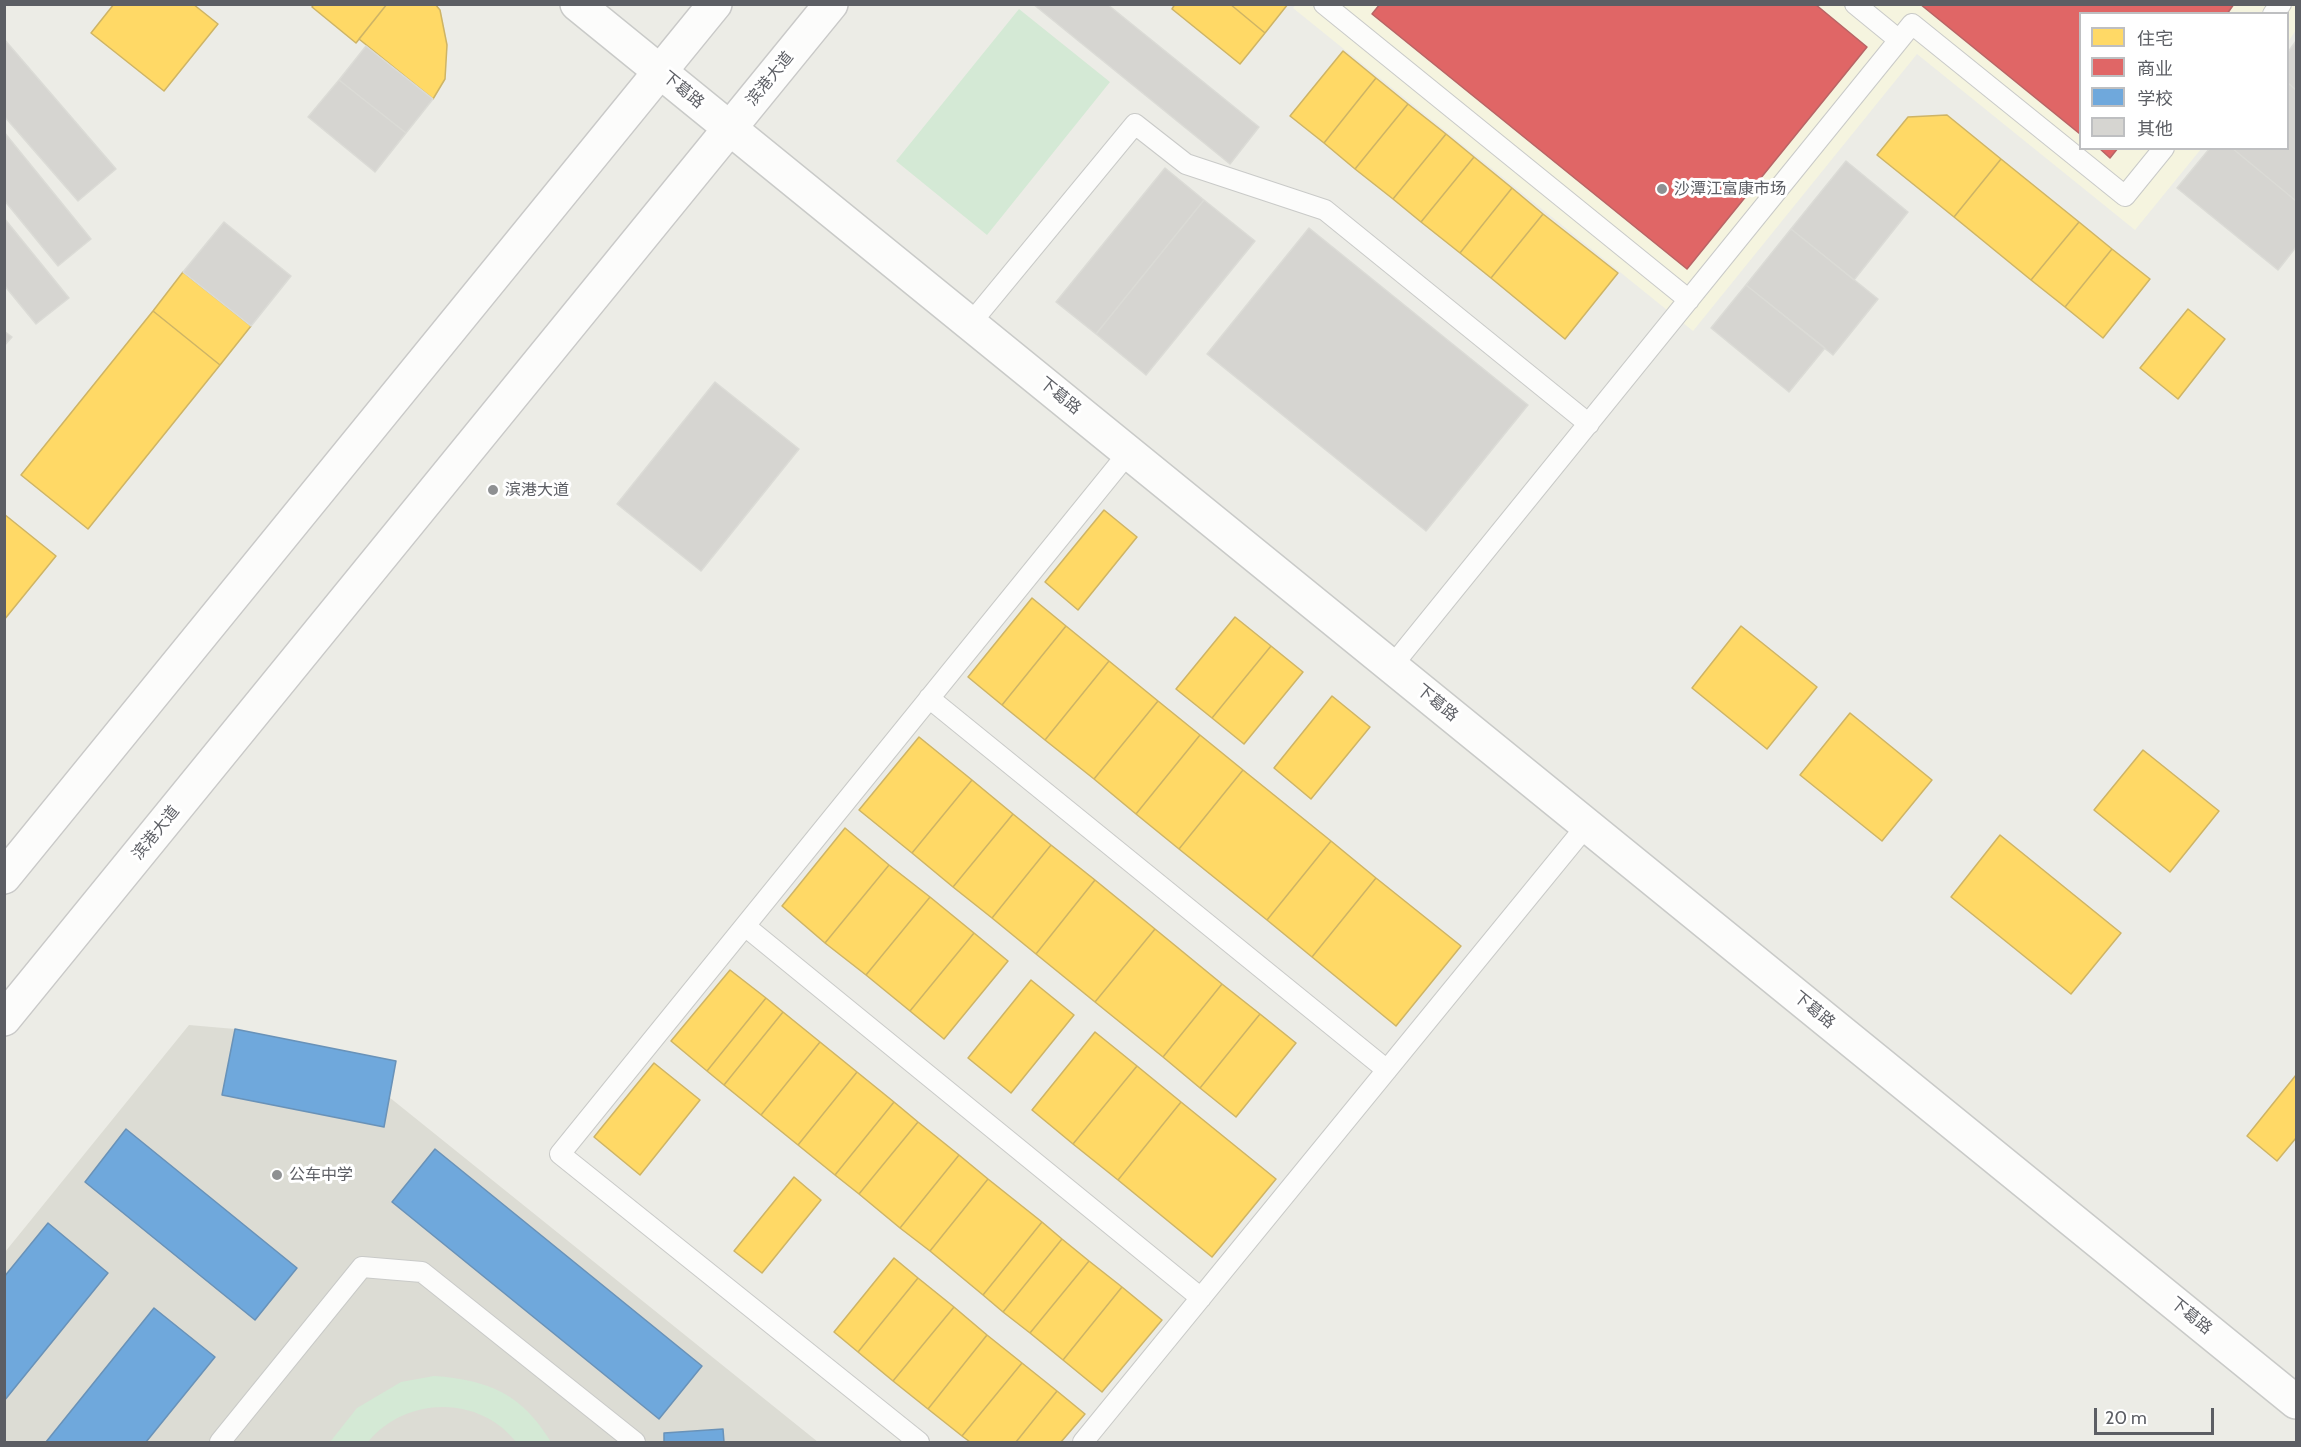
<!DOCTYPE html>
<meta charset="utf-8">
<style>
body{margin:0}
#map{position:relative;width:2301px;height:1447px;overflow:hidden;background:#ecece6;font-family:Cabin,"Noto Sans SC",sans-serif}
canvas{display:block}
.frame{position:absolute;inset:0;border:6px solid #5c5e64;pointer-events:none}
.legend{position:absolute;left:2079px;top:12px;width:210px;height:138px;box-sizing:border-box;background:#fff;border:2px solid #bebfc1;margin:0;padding:8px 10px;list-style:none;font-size:18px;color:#5c5e64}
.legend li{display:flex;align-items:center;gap:12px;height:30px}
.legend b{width:30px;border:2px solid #bebfc1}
.scale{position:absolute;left:2094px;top:1408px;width:120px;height:27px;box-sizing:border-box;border:3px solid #5c5e64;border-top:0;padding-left:8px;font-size:18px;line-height:21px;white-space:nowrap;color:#5c5e64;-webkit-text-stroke:4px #fff;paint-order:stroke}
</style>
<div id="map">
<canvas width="2301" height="1447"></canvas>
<div class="frame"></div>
<ul class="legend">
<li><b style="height:16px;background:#ffd966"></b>住宅</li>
<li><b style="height:16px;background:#e06666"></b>商业</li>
<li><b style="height:16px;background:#6fa8dc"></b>学校</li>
<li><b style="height:16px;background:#d6d5d1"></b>其他</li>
</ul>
<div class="scale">20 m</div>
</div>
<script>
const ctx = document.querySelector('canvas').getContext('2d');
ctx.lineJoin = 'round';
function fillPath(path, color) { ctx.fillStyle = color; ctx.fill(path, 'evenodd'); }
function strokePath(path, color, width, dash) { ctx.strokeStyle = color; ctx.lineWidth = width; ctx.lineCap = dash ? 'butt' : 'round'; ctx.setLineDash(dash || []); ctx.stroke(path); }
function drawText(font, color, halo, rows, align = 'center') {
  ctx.font = font + ' Cabin,"Noto Sans SC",sans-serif'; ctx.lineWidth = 6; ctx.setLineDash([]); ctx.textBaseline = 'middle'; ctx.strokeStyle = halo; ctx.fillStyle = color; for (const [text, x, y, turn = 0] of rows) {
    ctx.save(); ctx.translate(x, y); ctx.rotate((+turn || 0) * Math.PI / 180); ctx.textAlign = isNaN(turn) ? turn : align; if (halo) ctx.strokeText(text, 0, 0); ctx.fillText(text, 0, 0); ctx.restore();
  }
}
const commercial = new Path2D(`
 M1296,4h1000v26l-8,12v-28h-208v134l121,1 -66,81 -218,-176 -224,277 -400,-323z`);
const education = new Path2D(`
 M189,1025l46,4 161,32 -7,36 429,345h-813v-190z`);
const green = new Path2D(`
 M1019,9l91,73 -123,153 -91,-74z
 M434,1376c55,4 88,18 117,66h-35c-37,-47 -110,-46 -148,0h-38l27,-34 44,-26z`);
const homes = new Path2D(`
 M114,4h79l25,20 -54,67 -73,-58z
 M314,4h73l-31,39 -44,-36z
 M387,4h48l5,6 7,35 -2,34 -12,20 -74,-60z
 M1175,4h55l35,29 -25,31 -68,-55z
 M1230,4h58l-23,29z
 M1343,51l33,27 -52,65 -34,-27z
 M1376,78l32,26 -53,65 -31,-26z
 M1408,104l38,30 -53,65 -38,-30z
 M1947,115l54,44 -47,58 -77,-62 31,-38z
 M1446,134l28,23 -53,65 -28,-23z
 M1474,157l38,31 -52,65 -39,-31z
 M2001,159l78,63 -48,58 -77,-63z
 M1512,188l31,26 -52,64 -31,-25z
 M1543,214l75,59 -53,66 -74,-61z
 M2079,222l33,27 -47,58 -34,-27z
 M2112,249l38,30 -47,59 -38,-31z
 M183,272l68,54 -31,39 -67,-54z
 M2188,309l37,30 -47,60 -38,-31z
 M153,311l67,54 -132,164 -67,-54z
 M1104,510l33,27 -59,73 -33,-28z
 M4,514l52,42 -52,64z
 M1032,598l34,28 -64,79 -34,-28z
 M1235,617l36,29 -59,72 -36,-29z
 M1066,626l43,35 -64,79 -43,-35z
 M1741,626l76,61 -50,62 -75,-61z
 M1271,646l32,26 -59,72 -32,-26z
 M1109,661l49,40 -64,78 -49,-39z
 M1332,696l38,31 -59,72 -37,-31z
 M1158,701l42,34 -64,79 -42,-35z
 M1850,713l82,67 -50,61 -82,-66z
 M1200,735l43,35 -64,79 -43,-35z
 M919,737l53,43 -60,73 -53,-43z
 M2143,750l76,61 -49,61 -76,-62z
 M1243,770l88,71 -64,79 -88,-71z
 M972,780l41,34 -60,73 -41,-34z
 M1013,814l38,31 -59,73 -39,-31z
 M845,828l44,37 -64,78 -43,-37z
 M2000,835l121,98 -50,61 -120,-97z
 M1331,841l45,37 -64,79 -45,-37z
 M1051,845l44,35 -59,74 -44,-36z
 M889,865l41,32 -64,78 -41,-32z
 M1376,878l85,68 -65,80 -84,-69z
 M1095,880l60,49 -60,73 -59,-48z
 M930,897l44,36 -64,78 -44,-36z
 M1155,929l67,55 -59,73 -68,-55z
 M974,933l34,28 -64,78 -34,-28z
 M730,970l36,28 -59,73 -36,-30z
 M1031,980l43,35 -63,78 -43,-35z
 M1222,984l38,30 -60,74 -37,-31z
 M766,998l17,14 -59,73 -17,-14z
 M783,1012l37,30 -59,73 -37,-30z
 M1260,1014l36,29 -60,74 -36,-29z
 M1095,1032l42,34 -64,78 -41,-34z
 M820,1042l37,30 -59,73 -37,-30z
 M654,1063l46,37 -60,75 -46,-38z
 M1137,1066l44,36 -63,78 -45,-36z
 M857,1072l37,30 -59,73 -37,-30z
 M2296,1075v63l-19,23 -30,-25z
 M894,1102l24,20 -59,72 -24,-19z
 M1181,1102l95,77 -64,78 -94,-77z
 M918,1122l41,33 -59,73 -41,-34z
 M959,1155l29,24 -58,72 -30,-23z
 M794,1177l27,23 -59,73 -28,-22z
 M988,1179l54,43 -59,73 -53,-44z
 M1042,1222l20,17 -59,73 -20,-17z
 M1062,1239l27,22 -59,72 -27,-21z
 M894,1258l24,20 -60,74 -24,-20z
 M1089,1261l33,26 -59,73 -33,-27z
 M918,1278l36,29 -61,74 -35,-29z
 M1122,1287l40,33 -60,72 -39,-32z
 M954,1307l33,28 -59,74 -35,-28z
 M987,1335l35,28 -60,73 -34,-27z
 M1022,1363l35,28 -41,51h-46l-8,-6z
 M1057,1391l28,23 -24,28h-45z`);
const shops = new Path2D(`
 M1380,4h435l52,43 -180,222 -315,-255z
 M1920,4h314l-7,10h-147v120z
 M2099,148h19l-8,10z`);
const schools = new Path2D(`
 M235,1029l161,32 -12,66 -162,-32z
 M126,1129l171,139 -42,52 -170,-138z
 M435,1149l267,217 -43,53 -267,-217z
 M48,1223l60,50 -104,128v-124z
 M154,1308l61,49 -69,85h-100z
 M723,1429l1,13h-60v-9z`);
const building = new Path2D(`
 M1033,4h74l152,123 -29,37z
 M4,39l112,130 -38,32 -74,-85z
 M2296,41v49l-8,-7v-31z
 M366,46l67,53 -27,34 -67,-53z
 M339,80l67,53 -31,39 -67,-55z
 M2288,83l8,7v111l-64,-53h56z
 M4,132l87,107 -33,27 -54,-66z
 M2210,148h22l64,53v46l-18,23 -101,-82z
 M1846,161l62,51 -54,68 -63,-51z
 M1165,168l39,32 -108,134 -40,-32z
 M1204,200l51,41 -109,134 -50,-41z
 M4,218l65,80 -33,26 -32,-39z
 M224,222l67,54 -40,50 -68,-54z
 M1309,228l219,177 -102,126 -219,-177z
 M1791,229l87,70 -45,56 -87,-70z
 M1746,285l79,63 -36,44 -78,-64z
 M4,331l8,6 -8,9z
 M715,382l84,67 -98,122 -84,-67z`);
const service = new Path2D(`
 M1324,4l365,296
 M1855,4l44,36
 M2273,14l8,-10
 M970,324l165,-200 51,40 139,46 264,214
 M1392,666l520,-642 213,172 39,-48
 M929,698l458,372
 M745,926l456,372
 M220,1442l142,-175 60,5 213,170
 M919,1442l-359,-288 569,-702
 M1083,1442l504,-617`);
const minor = new Path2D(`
 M577,4l1719,1398`);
const secondary = new Path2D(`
 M4,877l711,-873
 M4,1019l827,-1015`);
const markers = [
 [1662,189,6,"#8e9092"],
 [493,490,6,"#8e9092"],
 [277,1175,6,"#8e9092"]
];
const streetNames = [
 ["滨港大道",770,79,-51],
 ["下葛路",683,90,39],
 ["下葛路",1060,396,39],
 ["下葛路",1437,703,39],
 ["滨港大道",156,833,-51],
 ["下葛路",1814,1010,39],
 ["下葛路",2191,1316,39]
];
const poiNames = [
 ["沙潭江富康市场",1674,189],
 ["滨港大道",505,490],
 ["公车中学",289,1175]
];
fillPath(commercial, '#f5f4df');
fillPath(education, '#dcdcd4');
fillPath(green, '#d4e9d5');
fillPath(homes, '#ffd966');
strokePath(homes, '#ceb465', 1.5);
fillPath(shops, '#e06666');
strokePath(shops, '#b86465', 1.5);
fillPath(schools, '#6fa8dc');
strokePath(schools, '#6992b8', 1.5);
fillPath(building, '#d6d5d1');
strokePath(building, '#dbdbd6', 1.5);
strokePath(service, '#c9cac8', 22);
strokePath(minor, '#c9cac8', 36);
strokePath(secondary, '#c9c9c8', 36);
strokePath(service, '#fcfcfb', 20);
strokePath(minor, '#fcfcfb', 33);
strokePath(secondary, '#fcfcfb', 33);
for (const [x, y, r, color] of markers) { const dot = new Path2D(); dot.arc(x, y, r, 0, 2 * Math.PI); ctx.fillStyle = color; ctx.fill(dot); strokePath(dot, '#fff', 2); }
drawText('16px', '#5c5e64', '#fff', streetNames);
drawText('16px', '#5c5e64', '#fff', poiNames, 'left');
</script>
